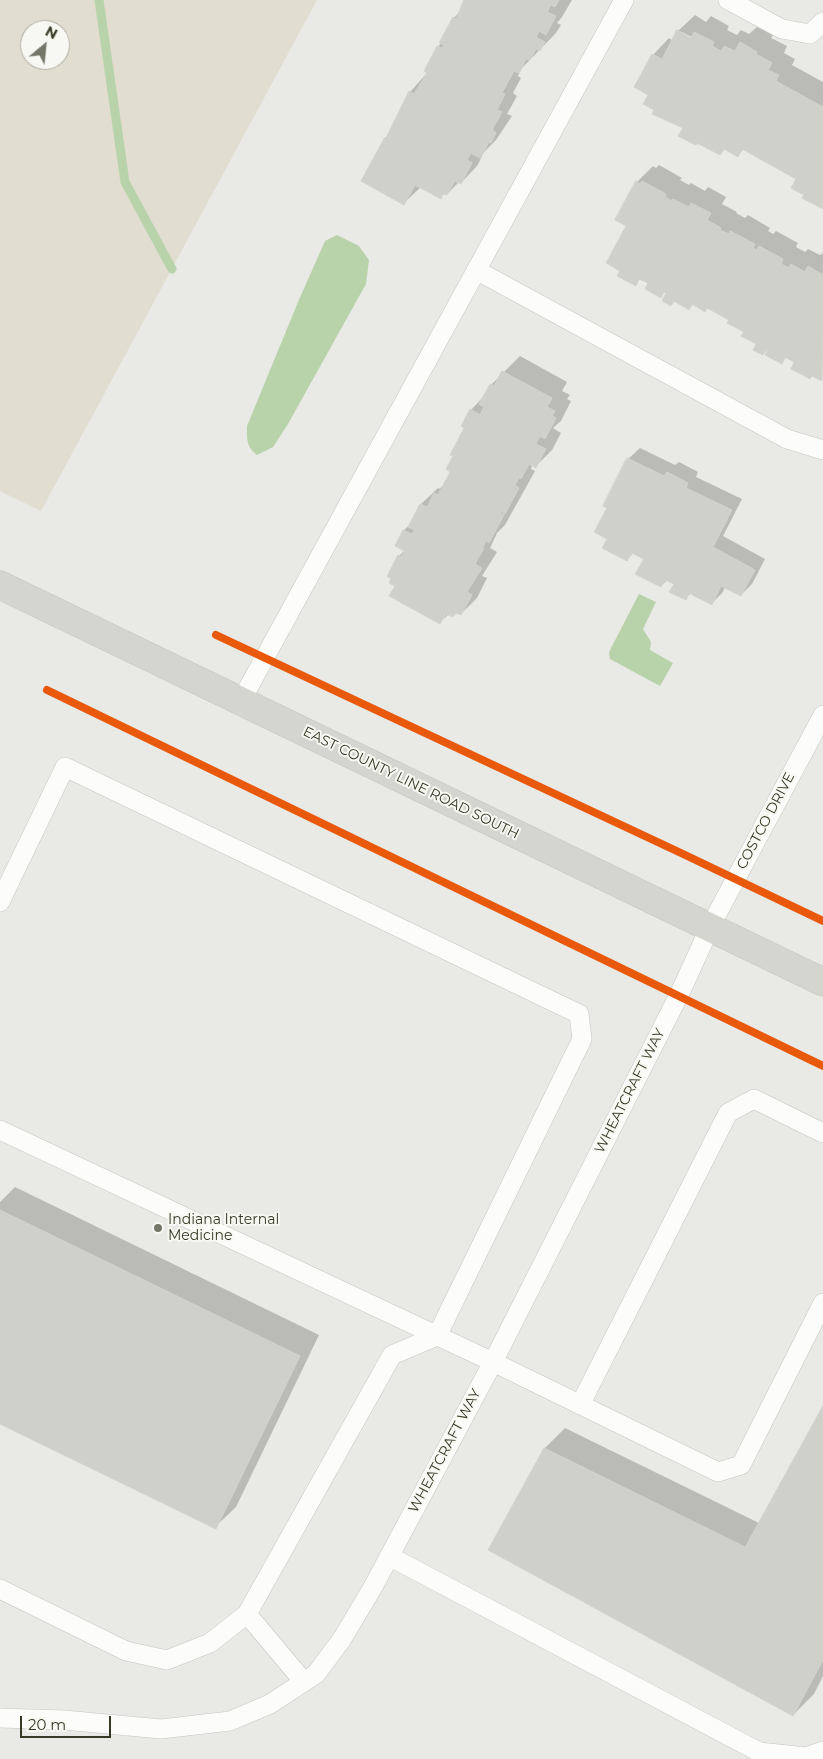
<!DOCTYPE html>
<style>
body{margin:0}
#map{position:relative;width:823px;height:1759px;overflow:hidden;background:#e9e9e5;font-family:Montserrat,sans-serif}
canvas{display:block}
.north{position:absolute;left:20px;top:20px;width:50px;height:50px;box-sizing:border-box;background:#f8f8f3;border:1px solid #aaaca1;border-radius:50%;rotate:28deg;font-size:14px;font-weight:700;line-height:20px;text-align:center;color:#353a25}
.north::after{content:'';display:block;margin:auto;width:18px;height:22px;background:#747768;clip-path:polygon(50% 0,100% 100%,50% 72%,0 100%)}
.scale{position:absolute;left:20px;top:1716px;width:91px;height:22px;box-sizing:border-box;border:2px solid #353a25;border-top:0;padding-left:6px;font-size:15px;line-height:18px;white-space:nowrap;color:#353a25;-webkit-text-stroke:4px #f8f8f3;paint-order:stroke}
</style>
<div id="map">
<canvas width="823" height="1759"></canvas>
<div class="north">N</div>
<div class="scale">20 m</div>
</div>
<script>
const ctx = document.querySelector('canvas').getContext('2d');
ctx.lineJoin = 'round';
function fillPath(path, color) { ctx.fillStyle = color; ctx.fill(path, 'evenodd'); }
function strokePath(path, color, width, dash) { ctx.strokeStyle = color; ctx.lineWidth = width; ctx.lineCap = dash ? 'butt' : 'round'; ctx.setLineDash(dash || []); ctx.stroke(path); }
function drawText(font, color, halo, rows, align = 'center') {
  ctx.font = font + ' Montserrat,sans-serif'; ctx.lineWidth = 4; ctx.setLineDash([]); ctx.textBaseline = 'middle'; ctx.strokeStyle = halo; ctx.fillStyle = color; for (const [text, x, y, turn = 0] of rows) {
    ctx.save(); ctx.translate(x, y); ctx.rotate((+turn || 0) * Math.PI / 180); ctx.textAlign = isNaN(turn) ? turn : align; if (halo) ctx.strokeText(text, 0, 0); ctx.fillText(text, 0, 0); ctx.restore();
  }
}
const green = new Path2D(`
 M0,0h317l-276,511 -41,-20zM30,30h30v30h-30z`);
const water = new Path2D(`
 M337,235l22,11 10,14 -3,24 -78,140 -15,23 -16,8c-11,-9 -10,-15 -10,-29l51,-124 27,-61z
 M639,594l17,8 -13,27 8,13 -1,8 23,13 -13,23 -50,-27 -1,-7z`);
const shadow = new Path2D(`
 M466,0h106l-10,17 -5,6 4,2 -5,8 -34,35 -4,8 3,2 -8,15 4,3 -10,18 5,2 -16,24 -12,12 -7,14 -16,17 -2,-1 -12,12 -2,-1 -4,4 -20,-10 -17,16 -42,-22 24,-44 4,-4 20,-41 18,-20 -2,-1 12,-25 4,-3 12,-25 7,-8z
 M695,15l11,7 5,-6 18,10 -2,4 10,5 4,-5 8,4 8,-7 16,8 -2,3 16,8 -3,7 11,6 -3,6 31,17v126l-18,-14 -7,-15 -54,-30 -6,6 -13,-6 -5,5 -64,-45 -7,-14 4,-40 16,-17 4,3 5,-10zM682,32l15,8 -2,2 -13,-7z
 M659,165l23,13 -2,2 9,5 2,-2 14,8 3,-4 18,10 -4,7 15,8 -1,1 9,5 3,-3 22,13 -2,3 5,3 3,-3 22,12 -2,4 9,5 3,-3 12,6 3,-2 -1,127 -35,-23 -6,5 -51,-42 -22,-13 -3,3 -11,-6 -5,4 -14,-8 -4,4 -5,-13 -6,5 -11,-14 -8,-4 -6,6 -14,-14 16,-88 16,-16 3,2z
 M520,356l47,26 -5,9 8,4 -3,4 4,2 -10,20 -8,7 8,5 -9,17 -16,16h-4l-1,3 4,2 -30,54 -8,8 -7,15 7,4 -15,24 5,2 -10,20 -16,16 -4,-2 -8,2 -9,8 -44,-37 3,-29 6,-6 -8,-5 7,-15 7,-6 10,-20 17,-16 1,1 7,-6 6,-12 19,-61 14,-15 6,-10z
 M640,448l35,17 4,-3 19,10 -2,5 46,22 -19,37 42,23 -13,25 -11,11 -16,-8 -2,5 -11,11 -21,-10 -6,6 -10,-15 -8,-4 -6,6 -16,-28 -11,-6 -7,8 -18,-22 -1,-31 -3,-2 23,-46z
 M15,1187l304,148 -83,172 -21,20 -215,-105v-220z
 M823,1409v267l-9,18 -21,21 -304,-166 56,-101 20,-20 194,95z`);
const stream = new Path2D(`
 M99,0l26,182 47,87`);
const building = new Path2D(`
 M464,0h95l-4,7 -4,-2 -4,7 9,4 -10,19 -7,-4 -3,6 9,5 -5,9 -4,-2 -6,11 -4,-1 -7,14 -5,-2 -12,22 3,1 -8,16 5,2 -10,18 4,3 -5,10 -2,-1 -9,16 -9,-5 -4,7 5,3 -11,21 -6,-3 -8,14 -4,-1 -2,5 -26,-14 -11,20 -43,-24 24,-44 1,1 23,-47 5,3 13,-21 -3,-2 13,-25 5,2 2,-3 -5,-2 14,-26 3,2z
 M677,30l14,8 3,-6 20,10 -2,4 9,5 3,-5 11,5 5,-9 17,10 -1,2 16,9 -4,7 11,5 -3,6 47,26v102l-21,-11 2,-3 -13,-7 5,-9 -54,-30 -4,8 -14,-8 -4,6 -23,-12 -1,2 -18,-9 5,-8 -31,-14 2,-4 -11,-6 5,-9 -14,-8 18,-33 10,5z
 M636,181l4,3 2,-3 24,13 -1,3 7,4 1,-2 16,8 2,-4 20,10 -4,7 14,8 -1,2 9,4 1,-3 25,13 -2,4 4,2 2,-4 24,13 -2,5 8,4 2,-4 14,8 3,-6 15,9 -1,106 -10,-5 -2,3 -19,-10 3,-7 -9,-5 -3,7 -17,-9 2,-4h-2l-2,4 -10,-5 3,-6 -15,-8 3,-4 -17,-9 2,-3 -22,-12 -2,4 -13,-8 -3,6 -15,-9 -3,5 -9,-5 4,-8 -2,-1 -3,6 -16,-9 3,-6 -9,-4 -3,7 -19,-10 3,-5 -14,-8 20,-37 -11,-6z
 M502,371l50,27 -5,9 8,4 -3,5 4,2 -11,21 -5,-3 -4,8 10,5 -10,19 -7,-4 -8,15 -2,-1 -4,7 4,3 -14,26 -4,-3 -1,2 4,2 -15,28 -3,-2 -4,7h2l-9,16 7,4 -15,24 5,3 -11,20 -5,-2 -3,4 -7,-3 -6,10 -51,-28 6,-10 -6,-3 2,-4 -4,-3 11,-21 3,2 4,-6 -10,-5 8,-16 9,4 3,-4 -7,-3 12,-23 7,3 7,-14 4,2 12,-23 -4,-3 7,-13 -3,-1 14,-27 -3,-2 9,-17 10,6 4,-8 -5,-3 11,-20 4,2z
 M627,458l37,18 3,-4 21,11 -2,5 46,22 -19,37 42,23 -14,26 -20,-10 -9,19 -23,-12 -3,7 -17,-8 5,-8 -9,-4 -4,7 -26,-13 9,-15 -12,-6 -5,8 -25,-13 5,-9 -13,-7 13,-24 -4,-2z
 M0,1210l300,146 -84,173 -216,-105z
 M823,1406v254l-30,56 -305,-166 56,-102 201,99z`);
const service = new Path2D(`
 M728,0l54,29 28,5 13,-12
 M476,270l311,169 36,11
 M241,701l383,-701
 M0,902l65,-135 514,247 3,25 -145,297 -45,19 -145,259 -37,29 -43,17 -41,-9 -126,-62
 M0,1130l493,232 225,110 23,-7 82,-162
 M580,1405l148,-292 26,-14 69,34
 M389,1556l370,196 47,5 17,-6
 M247,1614l57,68
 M0,1718l64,2 97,9 69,-8 40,-17 46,-30 26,-35 31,-52 120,-225 186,-367 31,-68 113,-212`);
const primary = new Path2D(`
 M0,585l823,397`);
const cycleway = new Path2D(`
 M216,635l465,218 142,68
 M47,690l776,376`);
const markers = [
 [158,1228,5,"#747768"]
];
const streetNames = [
 ["EAST COUNTY LINE ROAD SOUTH",411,783,26],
 ["COSTCO DRIVE",766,821,-62],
 ["WHEATCRAFT WAY",630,1091,-63],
 ["WHEATCRAFT WAY",445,1451,-62]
];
const poiNames = [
 ["Indiana Internal",168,1220],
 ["Medicine",168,1236]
];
fillPath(green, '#e1ddd0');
fillPath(water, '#b8d3aa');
fillPath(shadow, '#0003');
strokePath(stream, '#b8d3aa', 9);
fillPath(building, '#d0d0cb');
strokePath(building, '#d2d2ce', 1);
strokePath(service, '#c5c6c2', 20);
strokePath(primary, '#c3c4bd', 29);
strokePath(service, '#fcfcfb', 19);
strokePath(primary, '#d3d5ce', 28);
strokePath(cycleway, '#e8590c', 8);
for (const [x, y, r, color] of markers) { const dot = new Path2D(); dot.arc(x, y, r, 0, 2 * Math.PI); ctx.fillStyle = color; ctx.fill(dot); strokePath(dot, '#f8f8f3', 2); }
drawText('14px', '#353a25', '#f8f8f3', streetNames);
drawText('14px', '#353a25', '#f8f8f3', poiNames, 'left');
</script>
